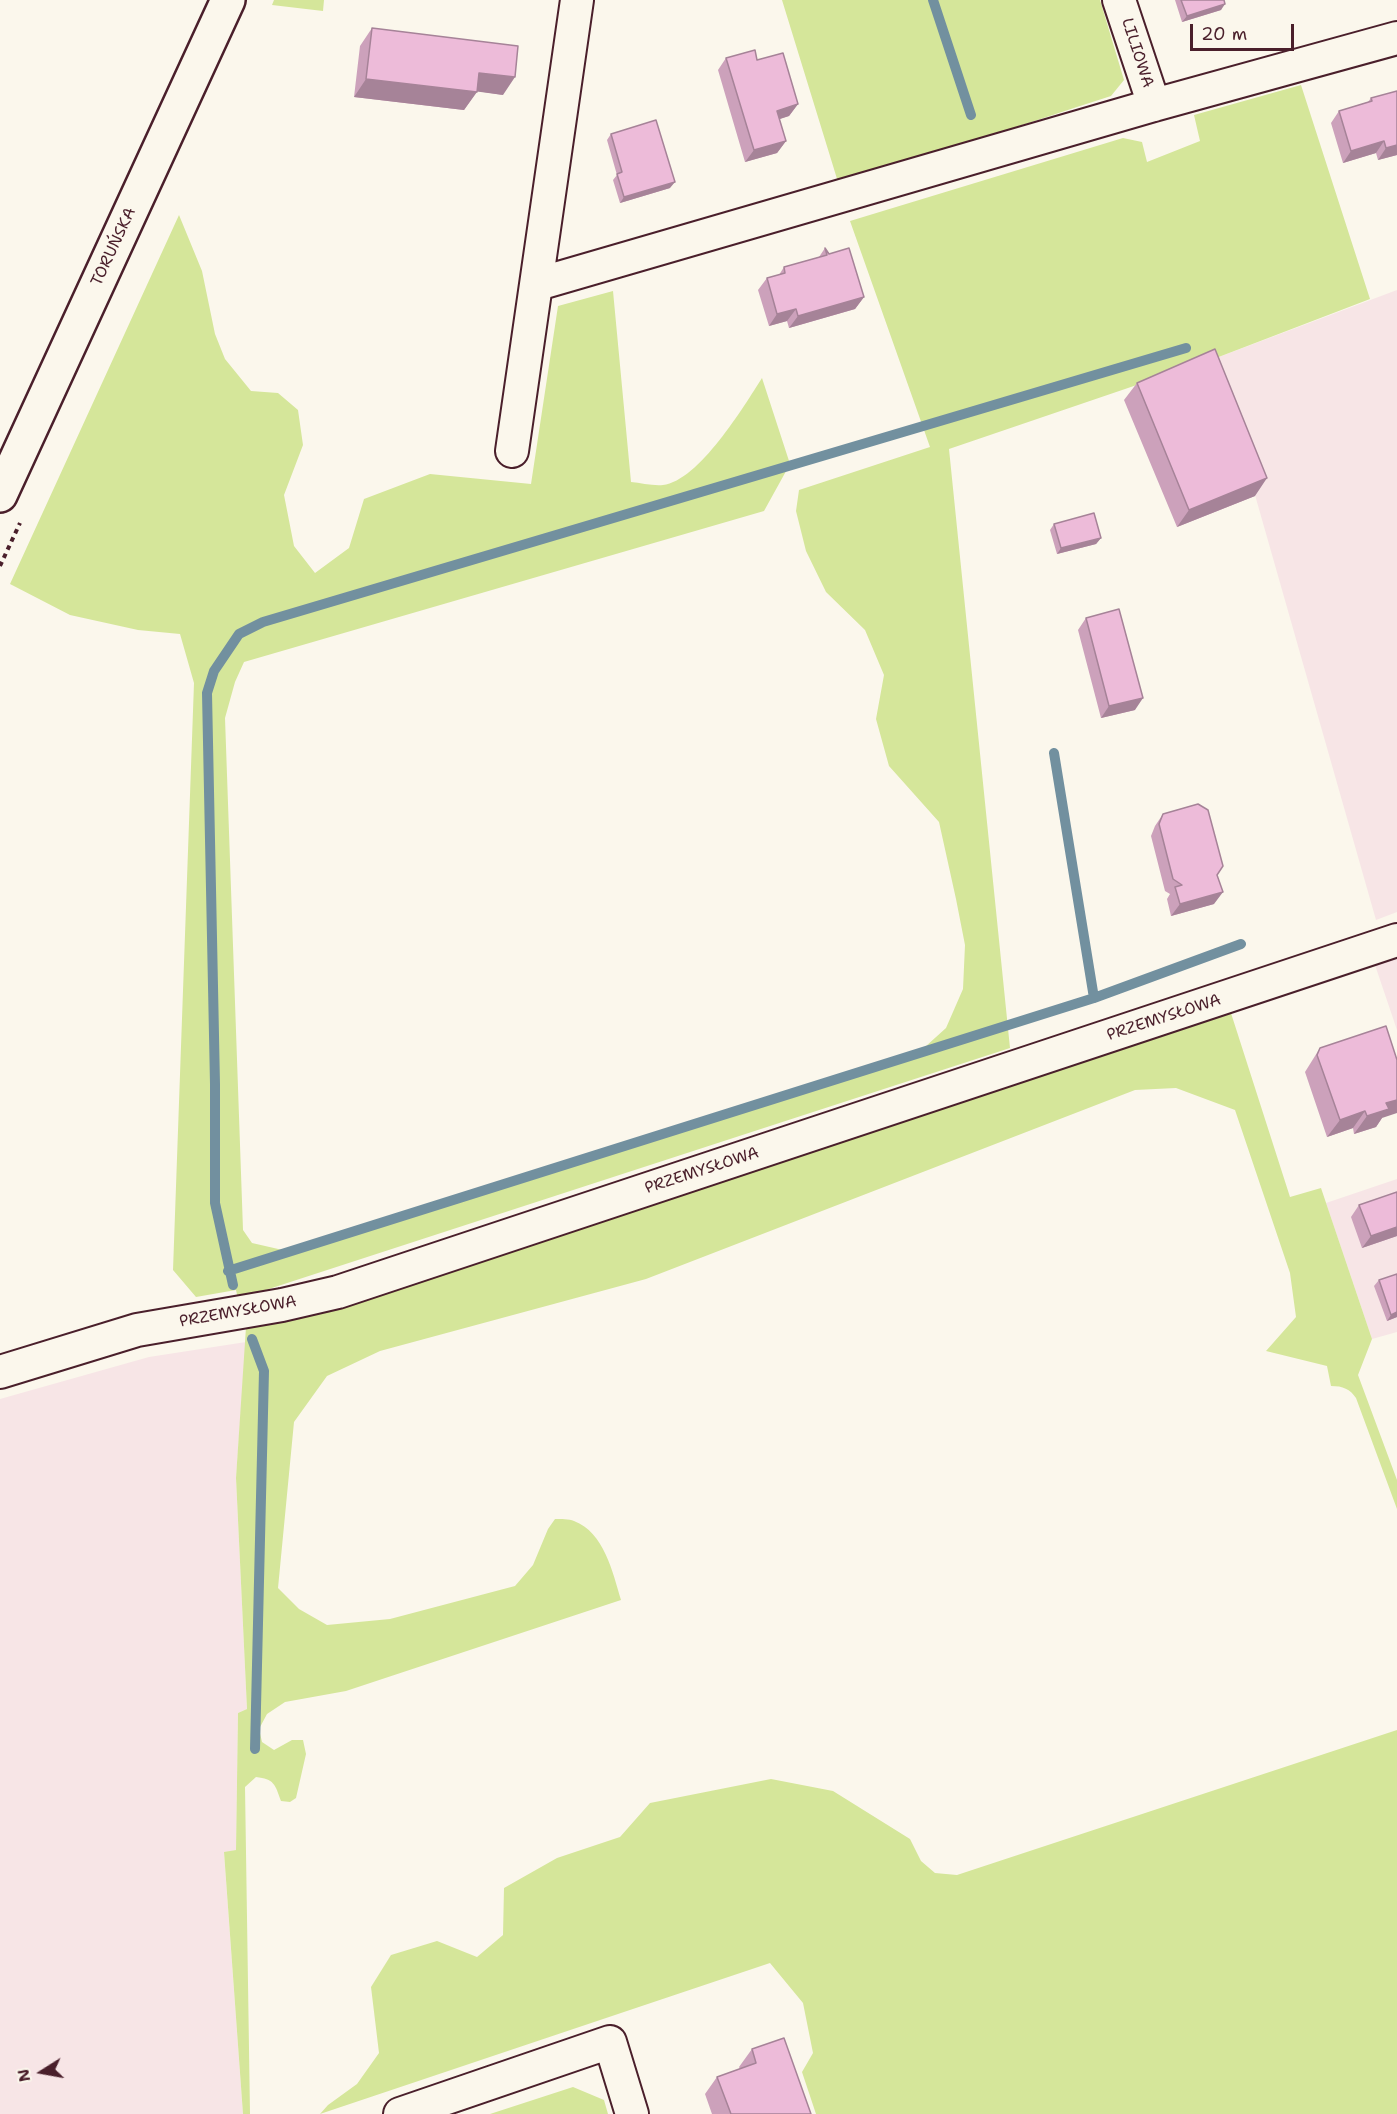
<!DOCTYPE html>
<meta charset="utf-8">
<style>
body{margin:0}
#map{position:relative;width:1397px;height:2114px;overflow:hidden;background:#fbf7ec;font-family:"Shantell Sans",sans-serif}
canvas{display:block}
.north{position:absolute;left:12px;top:2042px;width:60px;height:60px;-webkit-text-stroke:4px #fbf7ec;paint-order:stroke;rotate:259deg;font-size:16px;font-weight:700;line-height:24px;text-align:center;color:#4a1f2b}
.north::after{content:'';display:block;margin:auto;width:21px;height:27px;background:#4a1f2b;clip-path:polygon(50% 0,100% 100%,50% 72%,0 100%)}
.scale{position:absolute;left:1190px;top:24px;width:104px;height:27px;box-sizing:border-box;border:3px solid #4a1f2b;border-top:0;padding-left:8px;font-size:18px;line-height:21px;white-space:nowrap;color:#4a1f2b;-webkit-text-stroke:4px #fbf7ec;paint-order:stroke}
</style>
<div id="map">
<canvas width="1397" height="2114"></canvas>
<div class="north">N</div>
<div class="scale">20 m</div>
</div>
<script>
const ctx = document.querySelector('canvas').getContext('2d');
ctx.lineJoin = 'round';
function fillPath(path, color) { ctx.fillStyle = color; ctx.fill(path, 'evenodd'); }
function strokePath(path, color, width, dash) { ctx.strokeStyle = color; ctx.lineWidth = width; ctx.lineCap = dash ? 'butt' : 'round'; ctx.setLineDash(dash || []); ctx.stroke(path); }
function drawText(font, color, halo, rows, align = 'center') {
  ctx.font = font + ' "Shantell Sans",sans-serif'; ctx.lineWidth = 6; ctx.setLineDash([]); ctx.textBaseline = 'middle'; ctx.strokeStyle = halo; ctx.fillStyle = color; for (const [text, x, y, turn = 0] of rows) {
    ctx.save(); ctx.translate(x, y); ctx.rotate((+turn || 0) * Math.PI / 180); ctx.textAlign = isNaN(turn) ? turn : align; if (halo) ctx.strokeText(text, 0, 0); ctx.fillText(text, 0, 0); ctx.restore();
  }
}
const built = new Path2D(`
 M1397,290v622l-21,8 -160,-562z
 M1397,959v71l-22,-65z
 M1397,1179v153l-25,7 -46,-136z
 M246,1342l-10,136 11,231 -9,4 -2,137 -12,3 19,261h-243v-715l149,-42z`);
const green = new Path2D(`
 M274,0h50l-1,11 -51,-6z
 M782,0h318l24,80 -13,16c-91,29 -181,61 -273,86z
 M1301,85l69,214 -154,59 -267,91 61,599 -772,251 -2,-9 -40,7 -23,-27 21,-587 -14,-49 -42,-4 -68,-15 -60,-31 169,-369 23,56 13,63 10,25 26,32 27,2 20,17 5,35 -19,50 10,51 21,27 34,-25 15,-49 66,-25 101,10 27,-178 55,-15 18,191c10,1 22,4 32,3 36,-4 81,-79 99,-107l28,86 -26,47 -520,151 -9,20 -10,36 18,512 9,13 35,8 628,-195 31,-28 17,-39 2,-44 -9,-46 -17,-77 -50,-56 -13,-47 8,-44 -19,-45 -39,-38 -20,-41 -10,-40 3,-21 131,-43 -80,-226 273,-83 19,4 5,20 53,-21 -6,-26z
 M1230,1010l60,187 31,-9 51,151 -14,36 39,105v29l-41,-111c-6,-9 -13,-12 -25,-12l-4,-20 -61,-15 30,-34 -6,-44 -55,-163 -59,-22 -41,2 -489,189 -266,72 -53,25 -33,46 -16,166 21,21 28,16 63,-6 125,-33 18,-21 15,-36 7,-10c6,0 14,0 19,2 30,11 39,52 47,79l-275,91 -61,11 -18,12 -8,15 3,13 12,8 18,-10h11l3,14 -10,44 -6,4 -9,-1c-6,-17 -7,-22 -25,-24l-11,10 5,327h-7l-19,-262 12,-2 2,-137 9,-4 -11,-231 10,-151 156,-45z
 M1397,1730v384h-581l-14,-42 11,-19 -10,-50 -33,-40 -450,151 8,-9 29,-21 22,-31 -8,-66 20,-32 46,-14 40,16 26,-22 1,-47 53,-30 63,-21 30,-34 121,-24 62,12 77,48 11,22 14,12 22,2z
 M573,2087l31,13 4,14h-118z`);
const stream = new Path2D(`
 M933,0l38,115
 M1054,753l40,245 147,-54
 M228,1271l866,-273
 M233,1285l-18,-82v-119l-8,-391 7,-22 25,-37 24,-12 923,-274
 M252,1339l12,32 -9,378`);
const path = new Path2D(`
 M0,566l20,-43`);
const street = new Path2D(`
 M1119,0l35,105
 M538,284l616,-179 243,-67
 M512,451l65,-451
 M0,1372l137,-42 145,-25 56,-13 1059,-352
 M400,2114l210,-72 22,72`);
const secondary = new Path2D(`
 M0,495l228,-495`);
const wall = new Path2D(`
 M1175,0h49l-3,10 -39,12z
 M372,28l131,67 -26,-4 -13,19 -110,-13 6,-51z
 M726,58l31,2 41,44 -9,12 -10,3 7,22 -9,12 -32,9 -27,-92z
 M1371,98l26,57 -19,5 -2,-7 -33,10 -12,-40 8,-12 29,-9z
 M611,134l59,54 -50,15 -7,-23 4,-5 -10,-35z
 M825,248l39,49 -9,12 -66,19 -2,-7 -18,5 -11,-36 9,-12 12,-3 5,-8 35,-10z
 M1137,383l118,113 -78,31 -53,-127z
 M1054,524l47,14 -5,6 -39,10 -7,-24z
 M1086,618l49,92 -34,8 -23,-88z
 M1163,814l54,61 -3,29 -43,12 -4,-17 3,-5 -5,-3 -14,-55 4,-10z
 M1320,1048l62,70 -6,9 -22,7 -1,-6 -26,9 -22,-65z
 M1359,1205l38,31 -35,12 -11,-31z
 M1379,1280l18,37 -10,4 -13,-35z
 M752,2049l59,65h-99l-7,-20 12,-17 23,-8 -1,-2z`);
const shadedWall = new Path2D(`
 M1225,4l-4,6 -39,12 5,-6z
 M479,73l36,4 -12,18 -37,-5z
 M366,79l111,13 -13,18 -110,-13z
 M798,104l-9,12 -21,7 9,-12z
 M786,141l-9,12 -32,9 9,-12z
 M1384,141l-8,12 -33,10 8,-12z
 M1397,145v10l-19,5 8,-12z
 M675,182l-5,6 -50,15 4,-6z
 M864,297l-9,12 -66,19 9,-12z
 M796,309l-9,12 -18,5 8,-12z
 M1267,478l-12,18 -78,31 12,-17z
 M1101,538l-5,6 -39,10 4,-6z
 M1143,698l-8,12 -34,8 8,-12z
 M1223,892l-9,12 -43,12 9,-12z
 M1397,1100v13l-15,5 -6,9 -22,7 13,-18 19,-13z
 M1365,1111l-12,17 -26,9 13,-17z
 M1397,1227v9l-35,12 9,-12z
 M1397,1312v5l-10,4 4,-6z`);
const building = new Path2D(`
 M1181,0h43l1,4 -38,12z
 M372,28l146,18 -3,31 -36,-4 -2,19 -111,-13z
 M755,50l2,10 26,-7 15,51 -21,7 9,30 -32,9 -28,-92z
 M1397,91v54l-11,3 -2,-7 -33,10 -12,-40 33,-10 -1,-3z
 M656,120l19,62 -51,15 -7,-23 5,-2 -11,-38z
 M825,248l4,6 20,-6 15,49 -66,19 -2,-7 -19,5 -10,-36 18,-5 -1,-6 43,-12z
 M1215,349l52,129 -78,32 -52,-127z
 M1094,513l7,25 -40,10 -7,-24z
 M1119,609l24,89 -34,8 -23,-88z
 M1198,804l10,6 15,56 -6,9 6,17 -43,12 -5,-17 7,-2 -9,-6 -14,-55 4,-10z
 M1386,1026l11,34v40l-11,3 3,6 -22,7 -2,-5 -25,9 -23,-65 3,-7z
 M1397,1192v35l-26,9 -12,-31z
 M1397,1274v38l-6,3 -12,-35z
 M784,2038l27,76h-80l-14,-37 39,-14 -4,-14z`);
const streetNames = [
 ["LILIOWA",1137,53,72],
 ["TORUŃSKA",114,247,-65],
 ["PRZEMYSŁOWA",1164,1018,-18],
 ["PRZEMYSŁOWA",702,1171,-18],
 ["PRZEMYSŁOWA",238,1312,-10]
];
fillPath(built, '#f7e5e6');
fillPath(green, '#d5e69a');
strokePath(stream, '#72909f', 10);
strokePath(street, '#4a1f2b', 36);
strokePath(secondary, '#4a1f2b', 38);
strokePath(path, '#4a1f2b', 4, [4.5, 4.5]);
strokePath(street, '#fbf7ec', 32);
strokePath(secondary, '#fbf7ec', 33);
fillPath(wall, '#cca1bb');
fillPath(shadedWall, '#a68398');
fillPath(building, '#edbbd9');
strokePath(building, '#a68398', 1.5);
drawText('16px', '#4a1f2b', '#fbf7ec', streetNames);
</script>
